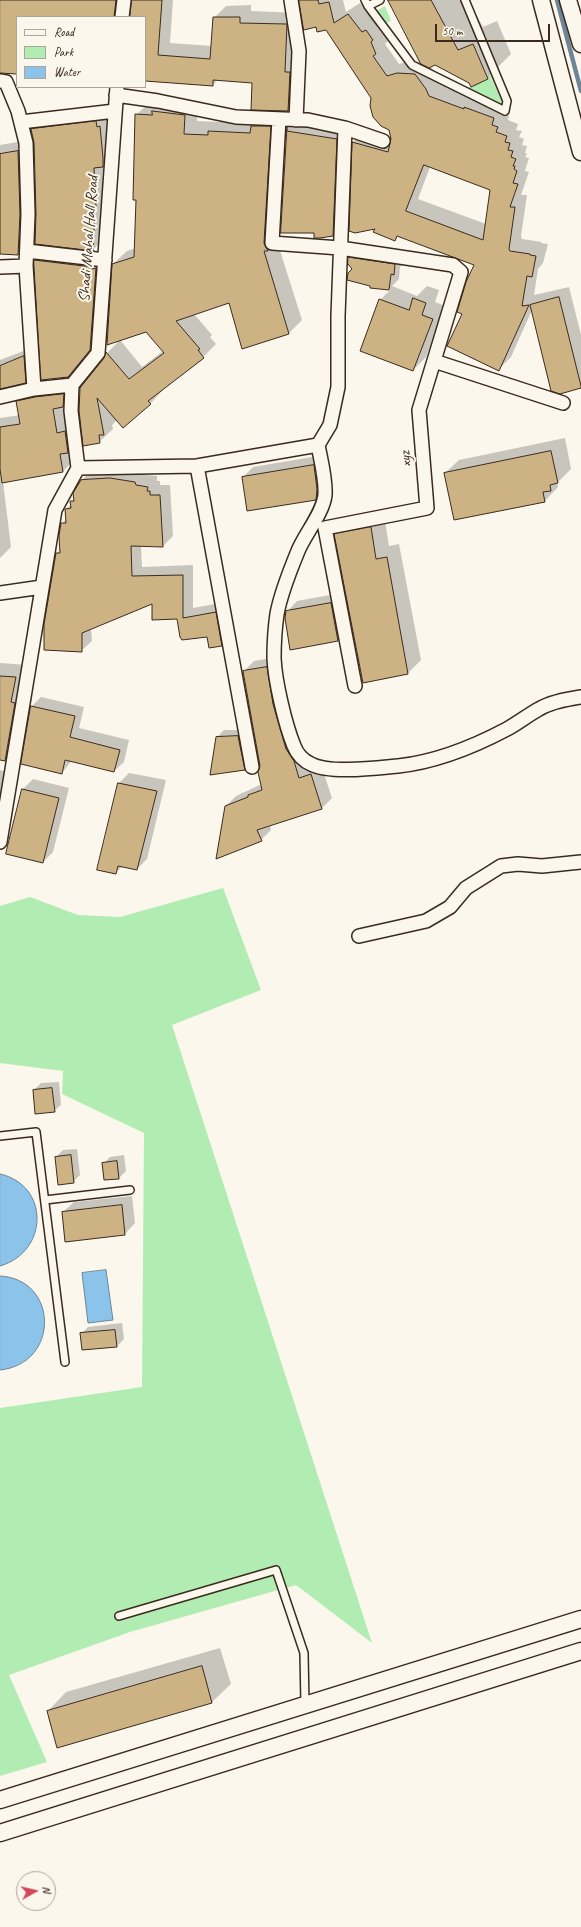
<!DOCTYPE html>
<style>
body{margin:0}
#map{position:relative;width:581px;height:1927px;overflow:hidden;background:#fbf7ec;font-family:Caveat,sans-serif}
canvas{display:block}
.legend{position:absolute;left:16px;top:16px;width:130px;height:72px;box-sizing:border-box;background:#fbf7ec;border:1px solid #aea59a;margin:0;padding:5px 7px;list-style:none;font-size:12px;color:#3b2a1e}
.legend li{display:flex;align-items:center;gap:8px;height:20px}
.legend b{width:20px;border:1px solid #aea59a}
.north{position:absolute;left:16px;top:1871px;width:40px;height:40px;box-sizing:border-box;background:#fbf7ec;border:1px solid #aea59a;border-radius:50%;rotate:82deg;font-size:11px;font-weight:700;line-height:16px;text-align:center;color:#3b2a1e}
.north::after{content:'';display:block;margin:auto;width:14px;height:18px;background:#d1495b;clip-path:polygon(50% 0,100% 100%,50% 72%,0 100%)}
.scale{position:absolute;left:435px;top:24px;width:115px;height:18px;box-sizing:border-box;border:2px solid #3b2a1e;border-top:0;padding-left:5px;font-size:12px;line-height:14px;white-space:nowrap;color:#3b2a1e;-webkit-text-stroke:3px #fbf7ec;paint-order:stroke}
</style>
<div id="map">
<canvas width="581" height="1927"></canvas>
<ul class="legend">
<li><b style="height:5px;background:#fbf7ec"></b>Road</li>
<li><b style="height:11px;background:#b1edb3"></b>Park</li>
<li><b style="height:11px;background:#8cc3ea"></b>Water</li>
</ul>
<div class="north">N</div>
<div class="scale">50 m</div>
</div>
<script>
const ctx = document.querySelector('canvas').getContext('2d');
ctx.lineJoin = 'round';
function fillPath(path, color) { ctx.fillStyle = color; ctx.fill(path, 'evenodd'); }
function strokePath(path, color, width, dash) { ctx.strokeStyle = color; ctx.lineWidth = width; ctx.lineCap = dash ? 'butt' : 'round'; ctx.setLineDash(dash || []); ctx.stroke(path); }
function drawText(font, color, halo, rows, align = 'center') {
  ctx.font = font + ' Caveat,sans-serif'; ctx.lineWidth = 4; ctx.setLineDash([]); ctx.textBaseline = 'middle'; ctx.strokeStyle = halo; ctx.fillStyle = color; for (const [text, x, y, turn = 0] of rows) {
    ctx.save(); ctx.translate(x, y); ctx.rotate((+turn || 0) * Math.PI / 180); ctx.textAlign = isNaN(turn) ? turn : align; if (halo) ctx.strokeText(text, 0, 0); ctx.fillText(text, 0, 0); ctx.restore();
  }
}
const green = new Path2D(`
 M385,6l6,15 -14,6 -9,-12z
 M490,75l14,32 -40,-17z
 M223,888l38,102 -89,35 200,618 -76,-58 -166,47 -121,43 38,87 -47,14v-368l142,-21 2,-254 -82,-39 1,-23 -63,-8v-157l30,-9 48,18 42,2z`);
const water = new Path2D(`
 M0,1174c50,11 49,78 0,92z
 M106,1270l7,50 -25,3 -6,-50z
 M0,1276c59,3 60,88 0,94z`);
const shadow = new Path2D(`
 M0,0h126l3,11 2,1 1,-12h41l-3,43 42,3 2,-28 12,-12 25,-1v6l47,2 2,85 -12,12 -35,-28 -35,-3 -5,6 -68,-5v-63h-128v56h-17z
 M300,0h43l3,12 14,-9 22,26 6,12 -3,3 14,20 11,-3 11,1 -28,-62h75l15,27 14,-6 14,33 -24,24 -17,4 -35,-18 -5,2 8,10 2,8 36,13 1,-2 29,11 -3,7 6,2 -1,5 10,4 -2,6 6,1 -3,6 5,2 -2,6 5,1 -2,7 2,1 -2,3 4,1 -4,13 4,1 -8,23h6l-6,41 1,3 20,3 -1,1 7,1 -5,19 -5,6 -4,26 35,-8 12,48v52l-49,-77 -21,47 -12,12 -36,-55 12,-50 -77,-28 -4,4 -16,-12 -28,2 3,-88 13,-12 25,8 -2,-9 -17,-32 -46,-68 -10,-3zM430,167l61,22 -5,35 -68,-25z
 M166,99l32,3 -1,19 22,1 3,-3 61,-5 -6,115 4,8 -4,4 25,79 -14,14 -59,-32 -35,12 18,21 -2,2 6,7 -13,13 -41,32 1,1 -13,14 -33,16 -5,5 1,4 -14,13 -19,-31 27,-58 13,-13 22,27 21,-16 -50,-87 14,-13 9,-3 1,-49 -1,-84 14,-13z
 M110,116l3,39 -9,9 2,31 -3,44 -10,11 -56,-36 -2,-71 -3,-14 11,-10z
 M297,118l49,11 -3,96 -10,10 -18,-3h-33l6,-104z
 M29,140v103l-11,11 -18,-1v-108z
 M49,247l56,6 -2,82 -36,41 -32,-116z
 M359,248l45,15 -4,4 -1,12 -7,7 25,10 10,-10 12,4 -4,12 10,4 -19,51 -13,13 -33,-70 11,-11 -20,-2v-2l-18,-16 -4,-11z
 M34,347l1,24 -10,11 -25,7v-29z
 M75,383v76l-12,12 -60,11 8,65 -11,11v-140l20,-3 -3,-13 12,-12z
 M565,438l6,31 -14,14 1,4 -13,14 -100,-28 14,-13z
 M324,455l2,33 -11,11 -72,-22 10,-10z
 M92,470l53,2v3l12,1v5h3v4h10l3,51 -10,10h-22l1,21 51,-2v43l33,-6 6,33 -11,10 -68,-43 -62,26 1,13 -11,10 -24,-98 3,-3 2,-26 4,-5v-10l6,-5 10,-24z
 M384,515l5,31 10,-2 22,116 -13,13 -45,8 -27,-146 13,-13z
 M341,593l7,37 -10,10 -51,-28 10,-11z
 M277,657l12,61 9,24 6,9 5,18 12,-4 11,33 -10,10 -52,17 1,5 -10,10 -35,-34 10,-10 26,-12 -1,-18 -17,-95 10,-10z
 M0,663l28,2 -11,83 -12,12 -5,-1z
 M41,697l43,10 -5,21 50,12 -5,22 -10,9 -42,-11 -10,13 -30,-67z
 M224,730h21l6,32 -7,7 -27,-32z
 M0,770l10,3 -10,69z
 M129,773l37,7 -19,79 -10,10 -14,-3 -8,7 3,-89z
 M33,779l36,9 -16,64 -10,10 -36,-8 16,-65z
 M59,1082l2,23 -7,6 -20,-21 7,-7z
 M77,1149l3,26 -7,7 -17,-25 7,-7z
 M124,1155l2,16 -7,7 -16,-14 7,-7z
 M132,1196l3,27 -10,11 -59,6 -3,-28 11,-10z
 M122,1323l2,16 -7,7 -36,-12 7,-7z
 M220,1648l11,36 -19,18 -154,45 -10,-36 18,-19z`);
const stream = new Path2D(`
 M557,0l24,91`);
const building = new Path2D(`
 M0,0h116l-2,17h-97v57l-17,-1z
 M132,0h30l-4,55 52,4 3,-42h27v6l47,1 -2,48h5l-2,39 -37,-1 1,-27 -39,-3v6l-68,-5v-64h-15z
 M299,0h19l1,4 10,-2 5,21 14,-9 14,18 4,-2 7,10 -2,2 5,12 -3,2 14,20 10,-3 18,1 11,15 3,7 35,13v-2l30,11 -2,7 6,2 -2,5 11,4 -2,6 5,1 -2,7 5,1 -2,6 5,2 -3,7h2l-1,3 3,2 -4,12 5,1 -8,23h5l-6,42 1,2 20,3v1l6,1 -4,21 -5,-1 -5,30 7,-1 -30,66 -52,-25 15,-32 -5,-2 9,-30 8,-17 -77,-29 -2,5 -22,-9 2,-3 -20,4 -6,-2 3,-89 36,10 3,-13 -2,-9 -8,-4 -8,-9 -3,-11 1,-8 -45,-68 -9,2 -1,-5 -12,3zM424,165l66,25 -7,50 -77,-29z
 M388,0h43l27,50 15,-6 15,35 -17,8 -2,-4 -34,-18 -6,3 -8,-4z
 M152,111l33,4 -1,19 24,1v-4l42,2 1,-7h20l-7,117 4,8h-4l25,83 -47,15 -13,-46 -53,18 24,28 -2,1 6,8 -56,43 3,3 -28,24 -26,-30 7,37h-5l1,8 -17,3 -4,-35 1,-23 24,-30 2,-6 23,27 35,-26 -18,-21 -39,13 5,-81 22,-7 2,-57h-3l2,-86 17,1z
 M96,121l1,6 3,-1 3,32v9l-9,1 2,39h-1l-2,44 -58,-7 1,-30 -2,-71 -3,-14z
 M287,127v4l50,8 -4,97 -13,2h-6v-5h-33z
 M18,151l2,63 -2,41 -18,-1v-100z
 M348,257l47,7 -1,11 -3,-1 -2,16 -19,-2v-2l-23,-6 1,-7 4,-4 -4,-5z
 M34,260l58,7v2l4,-1 -6,82 -22,27 -27,3z
 M559,297l22,89v2l-21,6 -9,-3 -21,-86z
 M413,298l13,5 -4,12 11,4 -20,52 -53,-20 19,-52 30,11z
 M24,356l2,27 -26,6v-23z
 M64,394l-1,13 -10,2 4,24 8,-2 3,22 -8,1 3,18 -61,11 -2,-14v-42l20,-3 -4,-23 19,-4z
 M551,451l7,32 -8,2 1,6 -8,1 2,10 -91,18 -10,-47z
 M314,465l3,24 -1,11 -69,11 -5,-34z
 M110,478l25,4 1,3 12,2 -1,4h3v4h10l3,52 -32,-1 1,30 51,-1v43l33,-6 6,34 -13,2 -2,-11 -25,3 -2,-3 -3,-18 -25,1v-16l-70,29v19l-38,-2v-26l12,-71h4l-1,-17 2,-13h5l-1,-14 6,-1 -1,-7h4l-1,-8 8,-13z
 M371,527l5,32 11,-2 21,117 -45,9 -29,-149z
 M331,603l7,38 -48,9 -5,-32 1,-7z
 M267,667l6,37 13,45 8,12 5,17 12,-4 11,35 -65,21 5,11 -46,18 9,-53 23,-9v-2l14,-5 -4,-18 2,-6 -17,-95z
 M0,676l16,1 -5,25 4,1 -10,58 -5,-1z
 M31,706l44,10 -5,21 50,13 -6,22 -49,-12 -3,14 -41,-10z
 M238,736l7,34 -35,5 6,-38z
 M118,783l39,8 -20,79 -19,-4 -2,8 -19,-4z
 M22,789l37,9 -16,65 -37,-9z
 M52,1088l3,24 -20,2 -2,-24z
 M71,1155l3,28 -16,2 -3,-28z
 M117,1161l2,18 -15,1 -2,-17z
 M122,1205l3,30 -60,7 -3,-30z
 M115,1330l2,17 -35,3 -2,-17z
 M202,1666l10,37 -155,45 -10,-37z`);
const service = new Path2D(`
 M365,0l3,6 44,59 93,46 2,-10 -42,-101
 M368,6l12,-6
 M0,1136l36,-4 29,230
 M45,1200l85,-10
 M119,1616l157,-46 28,83 1,52`);
const minor = new Path2D(`
 M291,0l8,51 -3,69
 M122,17l2,-17
 M0,81l6,1 12,29 8,32 2,71 -2,52 8,123
 M116,95l42,6 78,16 72,3 37,8 38,13
 M279,119l-7,124 68,5 113,17 8,7 -42,138 8,98 -102,20 30,158
 M21,122l94,-11
 M27,251l78,9
 M0,267l26,-1
 M434,361l129,42
 M72,385l26,-32 19,-266
 M0,397l34,-8 38,-4
 M318,445c3,16 8,34 7,50 -2,18 -20,39 -27,56 -7,17 -18,46 -21,63 -2,14 -3,29 -3,44 1,23 11,66 20,88 3,8 10,15 17,18 19,10 65,4 87,2 38,-4 75,-19 109,-37 11,-6 21,-14 32,-20 12,-7 28,-10 42,-12
 M197,466l55,301
 M78,468l119,-2 121,-21 12,-20 8,-38v-71l7,-188
 M0,593l42,-6
 M0,842l55,-332 23,-42 -7,-57 1,-26
 M359,936l67,-15 24,-14 16,-19 35,-22 17,-2 24,2 39,-4`);
const tertiary = new Path2D(`
 M541,0l40,152
 M568,0l13,44
 M0,1800l581,-181
 M0,1833l581,-182`);
const streetNames = [
 ["Shadi Mahal Hall Road",89,239,-86],
 ["xyz",406,459,-95]
];
fillPath(green, '#b1edb3');
fillPath(water, '#8cc3ea');
strokePath(water, '#6c8698', 1);
fillPath(shadow, '#0003');
strokePath(stream, '#6c8698', 4.5);
fillPath(building, '#cdb383');
strokePath(building, '#3b2a1e', 1);
strokePath(service, '#3b2a1e', 10);
strokePath(minor, '#3b2a1e', 16);
strokePath(tertiary, '#3b2a1e', 19);
strokePath(service, '#fbf7ec', 7);
strokePath(minor, '#fbf7ec', 13);
strokePath(tertiary, '#fbf7ec', 16);
drawText('16px', '#3b2a1e', '#fbf7ec', streetNames);
</script>
